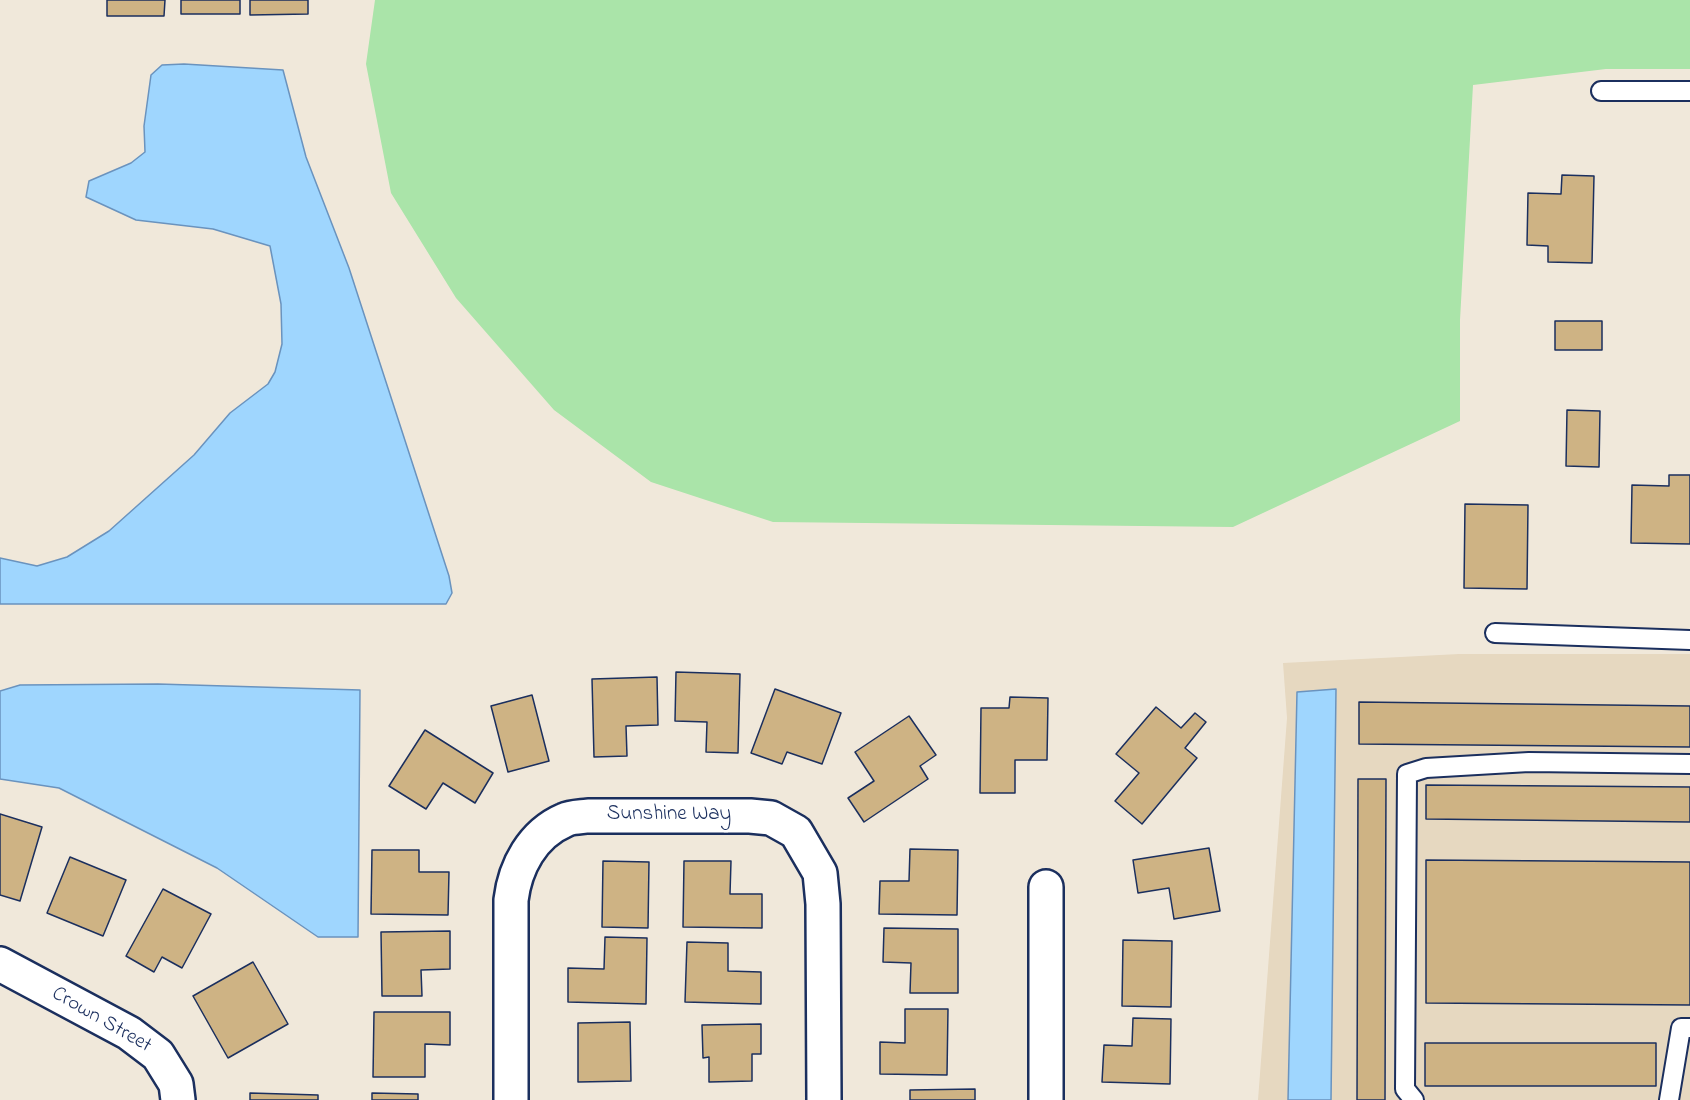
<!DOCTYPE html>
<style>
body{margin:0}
canvas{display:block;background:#f0e8da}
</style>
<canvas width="1690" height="1100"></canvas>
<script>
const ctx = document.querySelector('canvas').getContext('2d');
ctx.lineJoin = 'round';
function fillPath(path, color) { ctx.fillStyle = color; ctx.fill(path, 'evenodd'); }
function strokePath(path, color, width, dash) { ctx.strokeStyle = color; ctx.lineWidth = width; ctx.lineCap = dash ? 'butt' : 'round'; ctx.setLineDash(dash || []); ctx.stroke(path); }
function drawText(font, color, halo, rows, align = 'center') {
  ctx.font = font + ' "Indie Flower",sans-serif'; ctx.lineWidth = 4.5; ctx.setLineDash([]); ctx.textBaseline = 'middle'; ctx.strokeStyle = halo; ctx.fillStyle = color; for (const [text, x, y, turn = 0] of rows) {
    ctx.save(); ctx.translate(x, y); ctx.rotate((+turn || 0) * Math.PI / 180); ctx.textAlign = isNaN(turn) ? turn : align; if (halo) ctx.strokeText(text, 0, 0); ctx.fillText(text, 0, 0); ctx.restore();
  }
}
const built = new Path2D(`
 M1459,654h231v446h-359l-34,-408 -9,408h-30l29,-382 -4,-55z`);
const green = new Path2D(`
 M375,0h1315v69h-84l-133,16 -13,235v101l-227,106 -460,-5 -122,-40 -97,-72 -98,-112 -65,-105 -25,-129z`);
const water = new Path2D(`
 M184,64l99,6 23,87 43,111 100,308 3,17 -6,11h-446v-46l37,8 30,-9 42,-26 85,-76 36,-42 38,-29 7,-12 7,-28 -1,-40 -11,-58 -57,-17 -77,-9 -50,-23 3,-16 42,-18 14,-11 -1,-26 7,-51 11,-10z
 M158,684l202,6 -2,247h-40l-101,-69 -158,-80 -59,-9v-88l20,-6z
 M1336,689l-5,411h-43l9,-408z`);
const building = new Path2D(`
 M107,0h58l-1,16h-57z
 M181,0h59v14h-59z
 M250,0h58v14l-58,1z
 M1562,175l32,1 -2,87 -44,-1v-16l-21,-1 1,-52 33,1z
 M1555,321h47v29h-47z
 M1567,410l33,1 -1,56 -33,-1z
 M1669,475h21v69l-59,-1 1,-58 37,1z
 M1465,504l63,1 -1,84 -63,-1z
 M676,672l64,2 -2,79 -32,-1 1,-30 -32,-1z
 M657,677l1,48 -32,1 1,30 -33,1 -2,-78z
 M775,689l66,24 -19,51 -35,-12 -5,12 -31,-11z
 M532,695l17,66 -41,11 -17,-66z
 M1010,697l38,1 -1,62h-32v33h-35l1,-85h28z
 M1359,702l331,4v41l-331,-3z
 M1156,707l25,21 14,-15 11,9 -21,26 12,10 -55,66 -27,-23 24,-28 -23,-19z
 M909,716l27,39 -16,11 8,13 -64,43 -16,-24 26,-17 -19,-29z
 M425,730l68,43 -18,30 -32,-20 -17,26 -37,-23z
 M1358,779h28l-1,321h-28z
 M1426,785l264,2v35l-264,-3z
 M0,814l42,13 -22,74 -20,-6z
 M1209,848l11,63 -46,8 -5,-31 -31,5 -5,-33z
 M910,849l48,1 -1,65 -78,-1 1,-33h29z
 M372,850h47v22h30l-1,43 -77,-1z
 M70,857l56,23 -23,56 -56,-23z
 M1426,860l264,2v143l-264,-2z
 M603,861l46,1 -1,66 -46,-1z
 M684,861h47l-1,33h32v34l-79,-1z
 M163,889l48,25 -29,54 -20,-11 -8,15 -28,-16z
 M884,928l74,1v64h-48l1,-30 -28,-1z
 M450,931v38l-29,1 1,26h-40l-1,-64z
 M605,937l42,1 -1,66 -78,-2v-34l36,1z
 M1123,940l49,1 -1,66 -49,-1z
 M687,942l41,1v28l33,1v32l-76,-2z
 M253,962l35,62 -60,34 -35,-62z
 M905,1009h43l-1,66 -67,-1v-32l25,1z
 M374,1012h76v33l-25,-1v33h-52z
 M1133,1018l38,1 -1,65 -68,-2 2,-37 28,1z
 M630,1022l1,59 -53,1v-59z
 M761,1024v30h-9v27l-43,1v-25l-6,1 -1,-33z
 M1425,1043h231v43h-231z
 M975,1089v11h-65v-10z
 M250,1093l68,2v5h-68z
 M372,1093l46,1v6h-46z`);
const lane = new Path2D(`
 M1601,91h89
 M1495,633l195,7
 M1414,1100l-9,-11 2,-315 19,-6 103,-6 161,2
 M1669,1100l12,-72h9`);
const street = new Path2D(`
 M1046,887v213
 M0,964l129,69 29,22 18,29 2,16
 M511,1100v-200c4,-33 21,-66 54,-80 6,-3 16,-3 23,-4h162l21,2 25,14 24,41 3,31 1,196`);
const streetNames = [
 ["Sunshine Way",669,816],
 ["Crown Street",101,1021,30]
];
fillPath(built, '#e6d8c0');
fillPath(green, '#aae4a9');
fillPath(water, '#9fd6fe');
strokePath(water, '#6a93be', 1.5);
fillPath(building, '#ceb384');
strokePath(building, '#1b2f5e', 1.5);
strokePath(lane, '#1b2f5e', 22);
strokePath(street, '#1b2f5e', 38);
strokePath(lane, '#fff', 18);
strokePath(street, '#fff', 33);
drawText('21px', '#1b2f5e', '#fff', streetNames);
</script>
